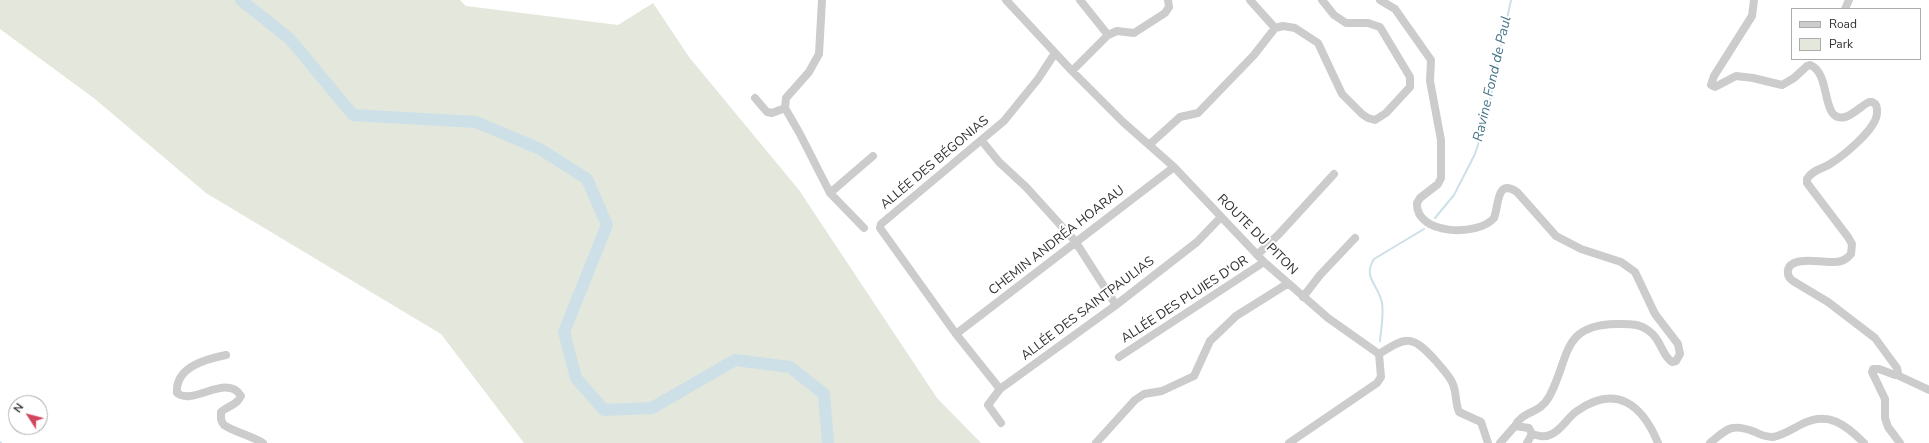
<!DOCTYPE html>
<meta charset="utf-8">
<style>
body{margin:0}
#map{position:relative;width:1929px;height:443px;overflow:hidden;background:#fff;font-family:"Nunito Sans",sans-serif}
canvas{display:block}
.legend{position:absolute;left:1791px;top:8px;width:130px;height:52px;box-sizing:border-box;background:#fff;border:1px solid #acacac;margin:0;padding:5px 7px;list-style:none;font-size:12px;color:#2f2f2f}
.legend li{display:flex;align-items:center;gap:8px;height:20px}
.legend b{width:20px;border:1px solid #acacac}
.north{position:absolute;left:8px;top:395px;width:40px;height:40px;box-sizing:border-box;background:#fff;border:1px solid #acacac;border-radius:50%;rotate:306deg;font-size:11px;font-weight:700;line-height:16px;text-align:center;color:#2f2f2f}
.north::after{content:'';display:block;margin:auto;width:14px;height:18px;background:#d1465e;clip-path:polygon(50% 0,100% 100%,50% 72%,0 100%)}
</style>
<div id="map">
<canvas width="1929" height="443"></canvas>
<ul class="legend">
<li><b style="height:5px;background:#ccc"></b>Road</li>
<li><b style="height:11px;background:#e3e7dc"></b>Park</li>
</ul>
<div class="north">N</div>
</div>
<script>
const ctx = document.querySelector('canvas').getContext('2d');
ctx.lineJoin = 'round';
function fillPath(path, color) { ctx.fillStyle = color; ctx.fill(path, 'evenodd'); }
function strokePath(path, color, width, dash) { ctx.strokeStyle = color; ctx.lineWidth = width; ctx.lineCap = dash ? 'butt' : 'round'; ctx.setLineDash(dash || []); ctx.stroke(path); }
function drawText(font, color, halo, rows, align = 'center') {
  ctx.font = font + ' "Nunito Sans",sans-serif'; ctx.lineWidth = 4; ctx.setLineDash([]); ctx.textBaseline = 'middle'; ctx.strokeStyle = halo; ctx.fillStyle = color; for (const [text, x, y, turn = 0] of rows) {
    ctx.save(); ctx.translate(x, y); ctx.rotate((+turn || 0) * Math.PI / 180); ctx.textAlign = isNaN(turn) ? turn : align; if (halo) ctx.strokeText(text, 0, 0); ctx.fillText(text, 0, 0); ctx.restore();
  }
}
const green = new Path2D(`
 M0,0h460l6,6 152,19 35,-22 36,54 110,133 138,208 44,45h-457l-83,-109 -235,-141 -111,-94 -95,-70z`);
const stream = new Path2D(`
 M1435,218l19,-23 21,-41 10,-31 26,-123
 M1380,341c1,-12 4,-26 2,-38 -3,-18 -20,-25 -8,-44l50,-30
 M0,442l1,1`);
const river = new Path2D(`
 M241,0l49,39 63,76 123,7 64,27 47,30 20,46 -43,107 12,46 28,32 48,-2 83,-48 55,7 34,27 4,49`);
const minor = new Path2D(`
 M822,0l-3,54 -10,18 -23,26 -1,10 15,26 30,59 34,35
 M1006,0l66,71 51,51 51,45 90,95 64,56 51,36
 M1080,0l28,35
 M1250,0l25,28
 M1380,0l15,9 36,51 -1,21 11,59v38l-3,6 -18,14 -3,5c-2,32 61,34 77,15 5,-12 2,-40 23,-26l39,44 25,13 40,13 14,10 20,42 23,30 2,10 -4,7 -4,1c-11,-7 -10,-22 -23,-31 -10,-8 -21,-7 -33,-7 -56,1 -46,35 -67,73 -10,18 -26,13 -34,29
 M1754,0l-2,16 -38,60 -3,9 4,2 21,-11 17,2 29,7 12,-7 13,-12 3,-1c22,8 10,58 35,52 8,-2 16,-11 24,-15h3c5,2 5,5 5,10 1,16 -34,44 -47,52 -8,5 -18,6 -23,15v4l41,54 4,7 -1,10c-4,5 -9,8 -16,8 -11,1 -44,-7 -47,8 -1,5 1,8 5,11l35,21 47,36 22,30 1,5 -3,2 -16,-6h-6l-1,3 13,27v19l3,9 12,16
 M1845,9l4,-9
 M1072,71l36,-36 9,-4 17,2 31,-20 4,-6 -1,-7
 M755,98l12,14 5,1 13,-5
 M982,141l17,21 27,25 49,54 41,64
 M1149,145l31,-28 18,-4 56,-58 21,-27 8,-2 12,2 23,15 24,51 20,20 6,4 7,2 11,-7 24,-26v-10l-30,-50 -12,-4h-22l-12,-8 -12,-15
 M830,193l43,-37
 M1257,255l22,-21 55,-60
 M1303,297l17,-22 35,-37
 M956,334l218,-167
 M1379,354c28,-18 33,-19 56,6 6,7 13,14 17,22 5,10 3,21 7,30l22,10 7,21
 M226,355c-20,4 -51,12 -49,38 16,13 50,-20 64,3 -4,9 -13,10 -20,16 0,5 -1,9 3,13 8,6 28,11 39,18
 M1119,357l145,-95
 M1897,375l32,15
 M1000,389l-44,-55 -76,-106 1,-4 123,-103 34,-42 17,-26
 M1001,423l-13,-18 12,-16 116,-84 81,-63 24,-25
 M1532,434c7,2 13,4 20,0 10,-5 16,-17 25,-23 39,-27 65,-7 81,32
 M1096,443l39,-43 9,-6 18,-3 32,-15 16,-35 26,-25 51,-32
 M1289,443l88,-60 4,-6 -2,-23
 M1500,443l15,-17 14,2 3,6 -5,9
 M1710,443c18,-15 22,-20 45,-11 6,3 11,5 18,5 10,-2 19,-8 29,-13 26,-13 43,0 62,19`);
const streetNames = [
 ["ALLÉE DES BÉGONIAS",935,163,-40],
 ["ROUTE DU PITON",1257,235,45],
 ["CHEMIN ANDRÉA HOARAU",1057,241,-38],
 ["ALLÉE DES PLUIES D'OR",1185,300,-33],
 ["ALLÉE DES SAINTPAULIAS",1088,309,-37]
];
const waterNames = [
 ["Ravine Fond de Paul",1493,79,-77]
];
fillPath(green, '#e3e7dc');
strokePath(stream, '#cde0e8', 2);
strokePath(river, '#cde0e8', 12);
strokePath(minor, '#ccc', 8);
drawText('13px', '#2f2f2f', '#fff', streetNames);
drawText('italic 14px', '#467588', '#fff', waterNames);
</script>
